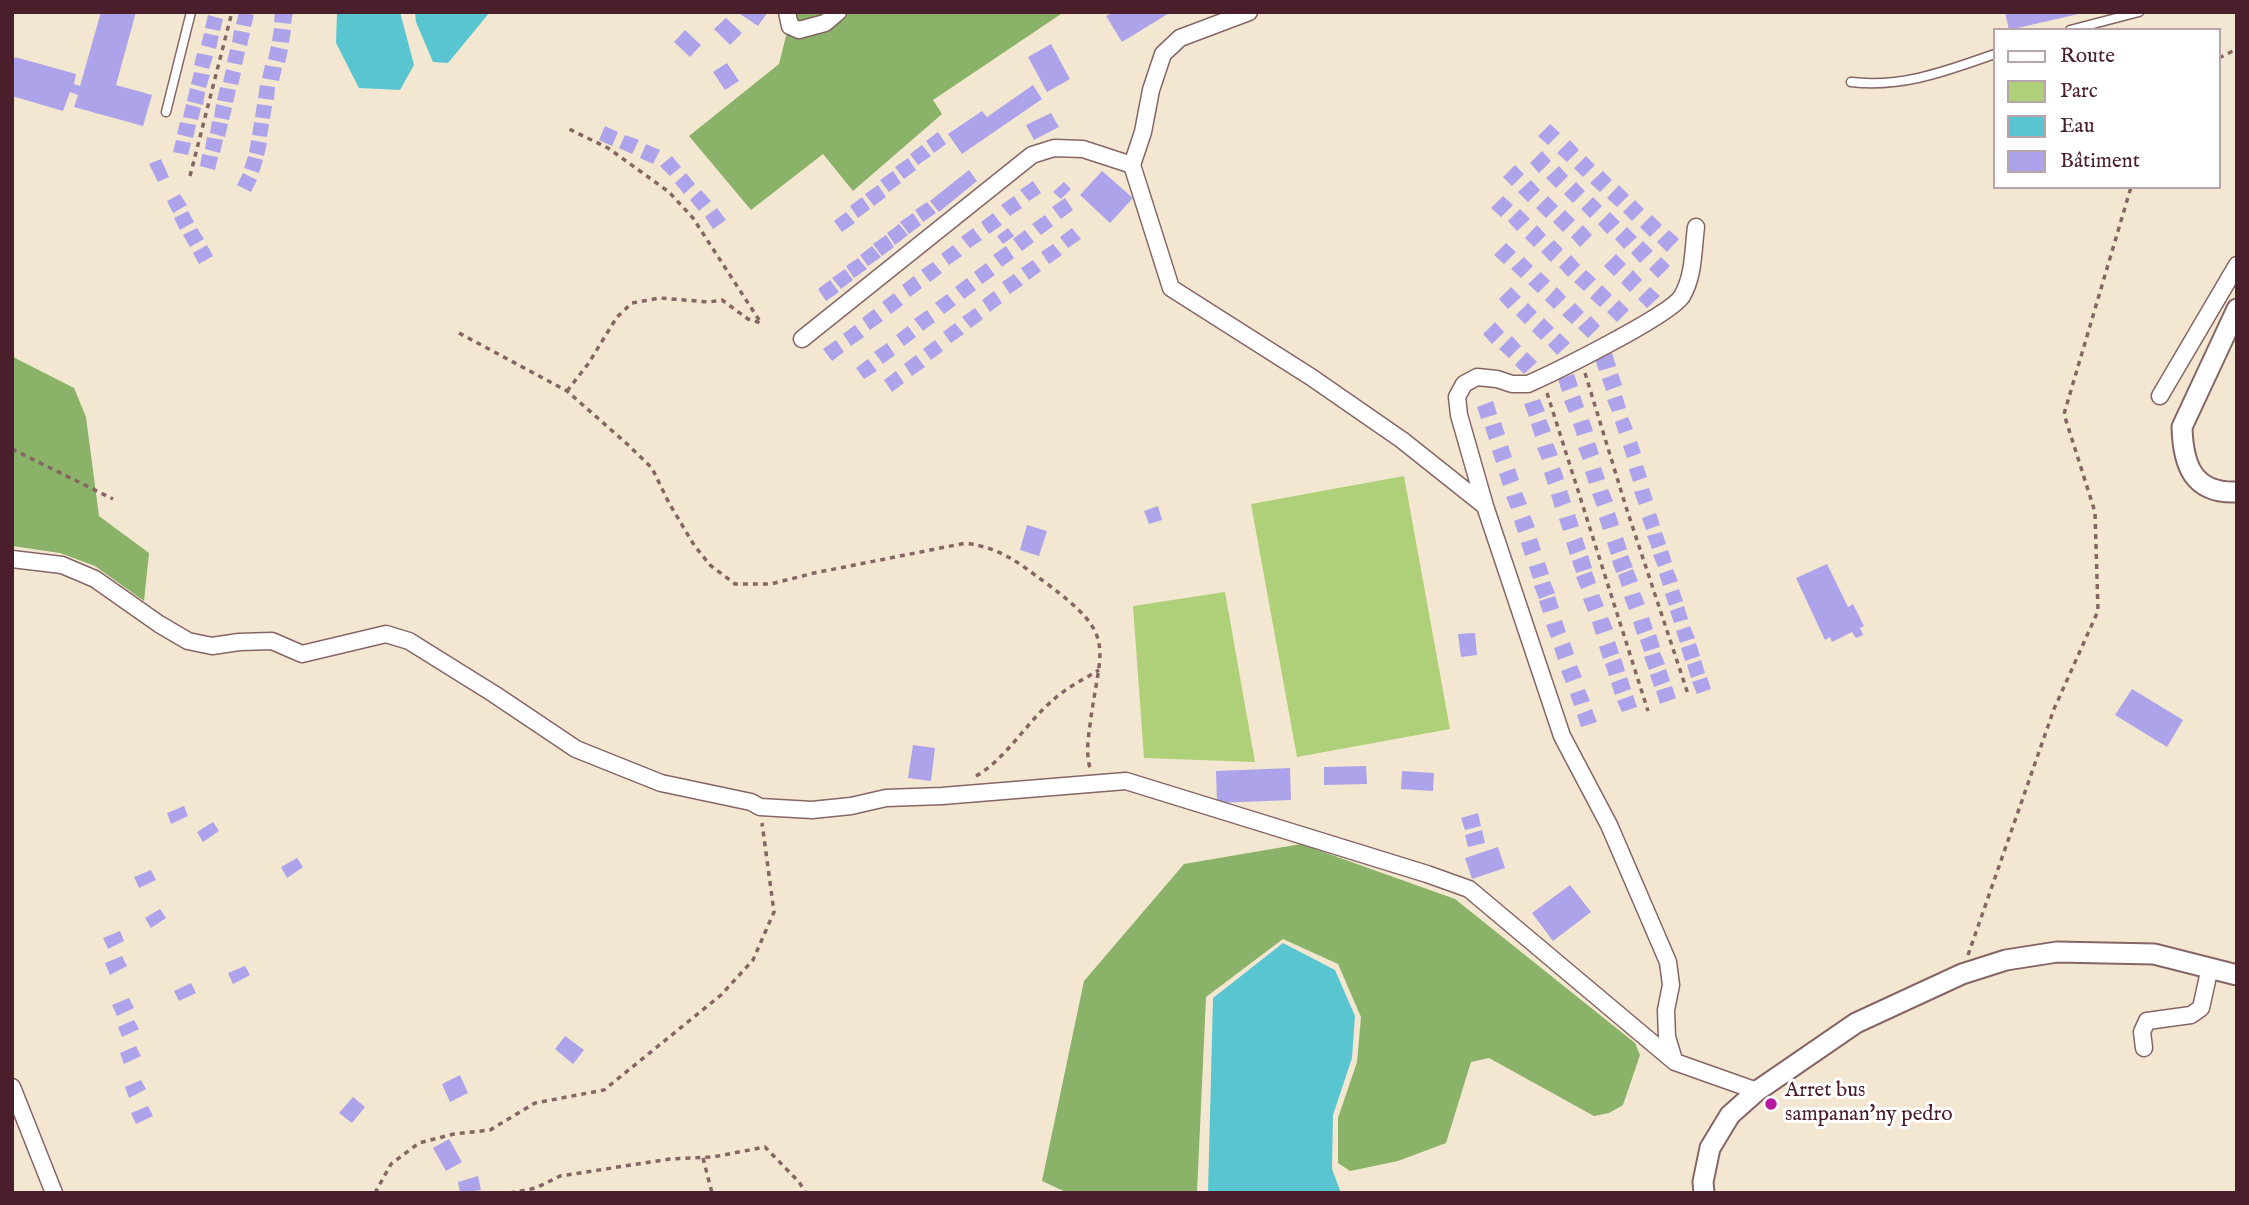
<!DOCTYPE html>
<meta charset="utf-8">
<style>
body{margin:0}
#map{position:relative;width:2249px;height:1205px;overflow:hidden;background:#f4e7d1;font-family:"IM FELL English",serif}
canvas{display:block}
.frame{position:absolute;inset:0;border:14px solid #4a1f2b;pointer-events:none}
.legend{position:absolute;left:1993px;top:28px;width:228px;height:161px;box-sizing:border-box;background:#fff;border:2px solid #b7a5aa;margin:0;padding:9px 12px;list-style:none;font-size:21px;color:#4a1f2b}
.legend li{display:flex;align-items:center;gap:14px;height:35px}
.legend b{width:35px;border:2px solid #b7a5aa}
</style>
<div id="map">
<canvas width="2249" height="1205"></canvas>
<div class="frame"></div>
<ul class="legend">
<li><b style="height:9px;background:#fff"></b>Route</li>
<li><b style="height:19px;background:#aed078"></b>Parc</li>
<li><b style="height:19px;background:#59c5d0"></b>Eau</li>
<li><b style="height:19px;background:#ada3ea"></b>Bâtiment</li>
</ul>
</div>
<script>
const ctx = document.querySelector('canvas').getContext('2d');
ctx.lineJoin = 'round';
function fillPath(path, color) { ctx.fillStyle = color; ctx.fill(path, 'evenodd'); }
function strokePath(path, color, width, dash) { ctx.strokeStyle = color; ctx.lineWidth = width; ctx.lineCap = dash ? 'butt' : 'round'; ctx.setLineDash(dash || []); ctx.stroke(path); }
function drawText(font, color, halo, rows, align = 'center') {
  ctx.font = font + ' "IM FELL English",serif'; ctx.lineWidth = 6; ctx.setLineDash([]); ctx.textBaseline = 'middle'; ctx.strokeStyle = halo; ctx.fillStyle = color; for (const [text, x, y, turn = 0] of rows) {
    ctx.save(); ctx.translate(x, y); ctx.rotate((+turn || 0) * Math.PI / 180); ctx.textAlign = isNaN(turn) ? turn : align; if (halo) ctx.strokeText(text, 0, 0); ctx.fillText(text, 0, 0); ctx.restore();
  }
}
const green = new Path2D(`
 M1404,476l46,253 -153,28 -46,-253z
 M1225,592l30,170 -111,-4 -11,-152z`);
const forest = new Path2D(`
 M792,12h272l-131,88 9,14 -89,77 -30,-37 -72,56 -62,-74 90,-72z
 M12,352l3,6 59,30 12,29 13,99 50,37 -5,48 -49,-35 -35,-13 -48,-7z
 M1301,844l154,55 180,144 5,12 -17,50 -14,8 -15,3 -105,-58 -18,4 -25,81 -48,18 -48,10 -12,-8v-45l19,-56 4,-45 -23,-53 -55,-25 -77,58 -9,196h-129l-26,-12 42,-200 100,-117z`);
const water = new Path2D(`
 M337,12h63l14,53 -14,25 -41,-2 -23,-45z
 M415,12h75l-42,51 -15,-1 -17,-40z
 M1283,943l52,27 20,46 -3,42 -19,57 -1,54 9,24h-133l5,-195z`);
const building = new Path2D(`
 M101,12h35l-20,73 36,10 -9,31 -69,-19 4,-12 -8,-3 -7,19 -51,-15v-29l3,-10 61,17 -2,10 6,2z
 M239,12l15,3 -3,12 -15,-3z
 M275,12h18l-2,12 -17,-2z
 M742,12h26l-10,14 -18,-12z
 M1113,12h58l-49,30 -16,-26z
 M2005,12h78v1l-74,17z
 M208,15l15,4 -3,12 -15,-3z
 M726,18l16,15 -12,12 -16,-16z
 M274,28l17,2 -2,13 -17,-2z
 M234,30l16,3 -3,13 -15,-4z
 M685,30l16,15 -11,12 -16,-15z
 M204,33l15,3 -3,13 -15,-4z
 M1051,44l19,35 -23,13 -19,-35z
 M271,46l17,4 -3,13 -17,-4z
 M230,49l15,3 -3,13 -15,-3z
 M197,53l16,3 -4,13 -15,-4z
 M727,63l12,18 -14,9 -12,-18z
 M265,65l17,3 -3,13 -17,-3z
 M226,69l15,4 -3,12 -15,-3z
 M194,72l16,3 -4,13 -15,-4z
 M260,85l15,2 -1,13 -16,-2z
 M1033,85l9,14 -80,55 -14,-20 34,-23 5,6z
 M220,87l16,3 -3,13 -16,-3z
 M190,88l15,4 -2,13 -16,-4z
 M186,104l15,4 -3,12 -15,-3z
 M216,104l16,4 -3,12 -15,-3z
 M257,104l15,2 -2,13 -15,-2z
 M1051,113l8,14 -25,13 -8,-15z
 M212,121l16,3 -3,13 -15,-4z
 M180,122l16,3 -3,13 -16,-4z
 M254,122l15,2 -2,13 -15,-2z
 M1550,124l10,9 -12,12 -10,-9z
 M605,126l13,6 -6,14 -13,-6z
 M938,132l8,12 -12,9 -8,-12z
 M625,135l14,5 -7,14 -13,-6z
 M207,137l16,3 -3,13 -15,-4z
 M176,140l15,3 -3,12 -15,-3z
 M251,140l16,3 -3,13 -15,-4z
 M1570,140l9,10 -12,12 -10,-9z
 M646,144l14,6 -7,14 -13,-6z
 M922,145l9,11 -13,9 -8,-11z
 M1542,151l9,10 -12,12 -9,-10z
 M202,154l16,3 -3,13 -15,-4z
 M248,156l15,4 -4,13 -15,-5z
 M672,156l9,11 -11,9 -10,-10z
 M1586,156l9,9 -12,12 -9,-9z
 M908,158l8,12 -12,9 -9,-12z
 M161,159l8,18 -11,5 -9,-18z
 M1515,165l9,9 -12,12 -9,-9z
 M1559,166l9,10 -12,12 -10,-10z
 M969,170l8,11 -38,31 -9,-11z
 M893,171l8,12 -12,9 -9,-12z
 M1102,171l31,27 -23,25 -30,-28z
 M1603,171l9,9 -12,12 -10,-9z
 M243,173l14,7 -6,12 -14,-7z
 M686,173l9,11 -11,10 -9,-11z
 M1531,180l9,10 -12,12 -10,-10z
 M1033,181l8,12 -12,8 -9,-11z
 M1064,182l7,7 -10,10 -8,-7z
 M1576,182l9,9 -12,12 -9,-9z
 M878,185l8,12 -12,9 -9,-12z
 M1619,185l10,10 -12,12 -10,-9z
 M701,190l10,11 -12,10 -9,-11z
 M180,194l7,11 -14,8 -6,-12z
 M1014,196l8,12 -12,8 -9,-11z
 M1503,196l10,9 -12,12 -10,-9z
 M1548,196l10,10 -12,12 -10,-10z
 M862,197l8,12 -12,9 -8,-12z
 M1593,197l9,9 -12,12 -9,-9z
 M1065,198l8,12 -12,9 -9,-12z
 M1635,200l9,9 -12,12 -9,-9z
 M927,202l9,11 -13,9 -8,-12z
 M717,208l9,12 -13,9 -8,-12z
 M1520,209l10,10 -13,12 -9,-10z
 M1565,210l10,10 -12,12 -10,-10z
 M188,211l6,11 -14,8 -6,-12z
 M846,212l9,11 -13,9 -8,-11z
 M1610,212l10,10 -13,12 -9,-10z
 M913,213l8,12 -12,9 -9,-12z
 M993,213l9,12 -13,9 -8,-12z
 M1045,215l8,11 -12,9 -9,-11z
 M1652,215l10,10 -12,12 -10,-10z
 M899,224l9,11 -13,10 -8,-12z
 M1537,225l9,10 -12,12 -9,-9z
 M1583,225l9,10 -12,12 -9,-10z
 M1627,227l10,10 -13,12 -9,-10z
 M197,228l7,11 -14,8 -7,-12z
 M973,228l9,12 -12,8 -9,-11z
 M1008,228l6,8 -11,8 -6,-8z
 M1072,228l9,11 -13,9 -8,-11z
 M1025,230l9,12 -12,9 -9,-12z
 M1669,230l10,9 -12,13 -10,-10z
 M886,235l8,12 -12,9 -9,-12z
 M1554,240l9,9 -12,13 -10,-10z
 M1643,241l10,10 -13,12 -9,-10z
 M1506,243l10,9 -12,12 -10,-9z
 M1053,244l9,11 -13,9 -8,-12z
 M207,245l6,11 -14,8 -6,-11z
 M953,245l9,11 -13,9 -8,-11z
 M872,246l9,11 -13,9 -8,-11z
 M1006,246l8,12 -12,9 -9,-12z
 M1616,254l10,10 -12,12 -10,-10z
 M1571,255l9,10 -12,12 -9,-10z
 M1524,257l9,9 -12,12 -10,-9z
 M1661,257l9,9 -12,12 -9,-9z
 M858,258l9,11 -13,9 -8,-12z
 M1033,260l8,11 -12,9 -8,-12z
 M933,262l9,11 -12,9 -9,-12z
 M986,263l9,12 -13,9 -8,-12z
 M845,269l8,11 -12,9 -9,-11z
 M1586,270l10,9 -12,12 -10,-9z
 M1633,270l9,10 -12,12 -9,-9z
 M1541,272l9,9 -12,12 -10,-9z
 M1014,274l9,11 -13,9 -8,-12z
 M914,276l8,12 -12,9 -8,-12z
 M967,278l9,12 -12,9 -9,-12z
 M830,280l9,12 -13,9 -8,-12z
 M1602,285l10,10 -12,12 -10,-9z
 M1511,287l10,10 -13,12 -9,-10z
 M1557,287l9,10 -12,12 -9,-9z
 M1650,287l10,9 -13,12 -9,-9z
 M994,291l8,12 -12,9 -8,-12z
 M894,293l9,12 -12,9 -9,-12z
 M947,294l9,11 -12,9 -9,-11z
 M1619,300l10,10 -12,12 -10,-10z
 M1528,303l9,9 -12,12 -9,-9z
 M1575,303l9,9 -12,12 -10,-9z
 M975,308l8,11 -12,9 -9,-11z
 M874,309l9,12 -13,9 -8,-12z
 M927,310l8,12 -12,9 -9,-12z
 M1591,316l9,10 -12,12 -10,-10z
 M1544,318l10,10 -13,12 -9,-9z
 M1495,322l9,10 -12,12 -9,-10z
 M955,323l9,11 -13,9 -8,-11z
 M855,325l9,12 -13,9 -8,-12z
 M908,326l8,11 -12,9 -8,-11z
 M1560,333l10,10 -13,12 -9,-10z
 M1512,336l9,10 -12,12 -10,-9z
 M836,340l8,12 -12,9 -9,-12z
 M935,340l8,11 -12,9 -8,-11z
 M887,343l8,12 -12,9 -9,-12z
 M1527,352l10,10 -13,12 -9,-9z
 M1612,353l4,13 -17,5 -4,-12z
 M916,355l9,12 -13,9 -8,-12z
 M868,359l9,12 -13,8 -8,-11z
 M896,371l8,12 -12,9 -8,-12z
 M1618,373l4,12 -16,6 -4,-12z
 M1574,374l4,12 -16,6 -4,-13z
 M1580,395l4,12 -15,6 -5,-12z
 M1622,395l4,13 -14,4 -5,-12z
 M1540,399l5,12 -16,6 -5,-13z
 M1493,401l4,13 -16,5 -4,-12z
 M1628,417l5,12 -14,5 -4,-12z
 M1546,419l5,12 -16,6 -4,-13z
 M1589,419l4,12 -16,5 -4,-12z
 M1501,422l4,12 -16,6 -4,-13z
 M1637,441l4,12 -14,5 -4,-12z
 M1595,442l4,12 -16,6 -5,-12z
 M1553,443l5,12 -16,5 -5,-12z
 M1508,445l4,12 -16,6 -4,-12z
 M1643,465l4,12 -14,5 -4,-13z
 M1560,467l4,12 -16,6 -4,-12z
 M1601,467l4,12 -16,5 -4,-12z
 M1515,468l4,12 -16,6 -4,-12z
 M1649,488l4,12 -14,5 -5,-13z
 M1608,489l5,12 -16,6 -5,-13z
 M1567,490l4,12 -16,6 -4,-13z
 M1522,492l5,12 -16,5 -5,-12z
 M1158,506l4,14 -13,4 -5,-13z
 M1615,512l4,13 -16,5 -4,-12z
 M1656,513l4,12 -14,5 -4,-12z
 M1575,514l4,12 -16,5 -4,-12z
 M1530,515l5,12 -17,6 -4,-12z
 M1027,525l20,6 -8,25 -19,-6z
 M1662,532l4,12 -14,5 -5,-13z
 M1582,537l4,12 -16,6 -4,-12z
 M1623,537l4,12 -16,6 -4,-12z
 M1537,538l4,12 -16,6 -4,-13z
 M1668,550l4,12 -14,5 -5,-12z
 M1588,555l4,13 -16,5 -4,-12z
 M1628,555l5,12 -17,6 -4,-12z
 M1545,562l4,12 -16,5 -4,-12z
 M1827,564l21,43 5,-3 11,22 -4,2 3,7 -7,3 -4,-6 -20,10 -2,-5 -5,3 -29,-62z
 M1633,569l5,12 -16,6 -4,-12z
 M1673,569l5,12 -15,5 -4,-12z
 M1592,571l4,12 -15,6 -5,-12z
 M1550,581l5,12 -16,6 -5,-13z
 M1679,589l4,12 -14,5 -4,-12z
 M1640,592l5,12 -16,6 -5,-13z
 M1599,594l5,12 -16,6 -5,-13z
 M1555,596l4,12 -16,5 -4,-12z
 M1684,606l4,13 -14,4 -4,-12z
 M1608,617l5,12 -17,6 -4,-13z
 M1649,617l4,12 -16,6 -4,-13z
 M1562,620l4,12 -15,6 -5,-13z
 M1690,626l5,12 -15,5 -4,-12z
 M1475,633l2,22 -16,2 -3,-23z
 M1656,634l4,13 -16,5 -4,-12z
 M1615,641l4,12 -16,6 -4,-12z
 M1570,642l4,12 -16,6 -4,-12z
 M1696,643l4,13 -15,5 -4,-13z
 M1660,652l5,12 -16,6 -5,-13z
 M1621,658l4,13 -16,5 -4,-12z
 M1701,660l4,13 -14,5 -4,-13z
 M1577,665l5,12 -16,6 -5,-12z
 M1666,669l4,12 -16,6 -4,-12z
 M1627,677l4,12 -16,6 -4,-12z
 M1707,677l4,12 -14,5 -5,-12z
 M1672,686l4,12 -16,6 -4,-13z
 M1585,689l5,12 -16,5 -4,-12z
 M2132,689l51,31 -16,27 -52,-32z
 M1633,695l4,12 -15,5 -5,-11z
 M1592,709l5,13 -16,5 -4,-12z
 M913,745l22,3 -4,33 -23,-3z
 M1366,766l1,18 -43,1v-18z
 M1290,768l1,32 -74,3 -1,-32z
 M1402,771l32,2 -1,18 -32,-2z
 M184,806l4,10 -17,8 -4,-11z
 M1478,813l3,13 -16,4 -4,-12z
 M213,822l6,9 -16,11 -6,-10z
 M1482,830l3,13 -17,4 -3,-12z
 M1498,847l7,21 -33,11 -7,-21z
 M297,858l6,9 -16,11 -6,-11z
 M151,870l5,10 -17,8 -5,-11z
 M1570,885l21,27 -38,29 -21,-28z
 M160,909l6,9 -15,10 -6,-10z
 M120,931l4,10 -16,8 -5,-11z
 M122,956l5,10 -17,9 -5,-12z
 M245,966l5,9 -17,9 -5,-11z
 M191,983l5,10 -17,8 -5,-10z
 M129,998l5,10 -17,8 -5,-11z
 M134,1020l5,9 -17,8 -4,-10z
 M565,1036l19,14 -11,14 -18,-15z
 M136,1046l5,10 -17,8 -4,-11z
 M460,1075l8,18 -18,9 -8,-18z
 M141,1080l5,9 -17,9 -4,-11z
 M353,1097l12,10 -13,16 -13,-10z
 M148,1106l5,10 -17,8 -5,-11z
 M449,1139l13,23 -16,9 -13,-23z
 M478,1176l3,14 -21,3 -2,-11z`);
const path = new Path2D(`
 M2219,58l18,-9
 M190,176l42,-164
 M459,333l108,58 59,52 26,25 17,35 25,42 16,20 25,19h36l43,-11 152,-30c37,6 51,19 80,40 73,54 54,62 44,142 -2,14 -4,29 0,43
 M1585,373l41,134 62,187
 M567,391l21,-27 29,-47 15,-14 28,-5 49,4 13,-2 26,19 13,4 -68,-105 -24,-26 -61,-44 -39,-19
 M1547,393l101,318
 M12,449l101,50
 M976,776c30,-17 50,-53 77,-76 13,-12 31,-21 46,-30
 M1968,955l86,-246 44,-98 -3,-99 -31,-98 67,-227
 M703,1158l9,35
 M375,1193l16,-29 28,-21 35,-9 36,-4 45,-27 69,-13 117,-95 32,-35 21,-48 -12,-89
 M510,1193l26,-5 24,-12 110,-17 43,-2 52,-10 34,35 7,11`);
const service = new Path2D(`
 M2070,30l69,-18
 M1851,82c52,6 95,-11 144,-28
 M166,112l25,-100`);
const minor = new Path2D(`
 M787,12l3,14 9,4 26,-7 13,-11
 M1132,165l11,-33 8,-42 12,-36 17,-16 69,-26
 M802,339l230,-184 22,-7 29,1 49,16 39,123 140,89 91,63 83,66 77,230 47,89 59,137 3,23 -5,25 1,27 7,23
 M2160,396l77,-131
 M1485,506l-26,-91 -2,-18 7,-13 13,-7 20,2 15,5h16c25,-11 143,-69 154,-88 12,-20 11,-46 14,-69
 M12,559l50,6 33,14 64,45 29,17 24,5 27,-4 33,-1 30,13 84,-20 23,7 85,53 82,55 85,34 90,19 9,5 52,3 39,-4 35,-8 56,-2 184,-15 301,93 42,15 206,173 82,29
 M2144,1048l-2,-16 5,-11 44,-6 10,-7 9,-41
 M12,1087l42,106`);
const tertiary = new Path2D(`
 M2237,309l-55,118c1,38 11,67 55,65
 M1704,1193l-1,-11 7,-34 20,-33 27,-24 99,-68 106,-49 44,-14 51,-8 97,2 83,21`);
const markers = [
 [1771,1104,7,"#b5179e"]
];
const poiNames = [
 ["Arret bus",1785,1092],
 ["sampanan'ny pedro",1785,1116]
];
fillPath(green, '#aed078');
fillPath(forest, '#8ab268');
fillPath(water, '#59c5d0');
fillPath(building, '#ada3ea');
strokePath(service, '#866565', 11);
strokePath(minor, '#866565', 19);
strokePath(tertiary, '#866565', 23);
strokePath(path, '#866565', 3.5, [5, 5]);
strokePath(service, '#fff', 8);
strokePath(minor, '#fff', 16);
strokePath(tertiary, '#fff', 19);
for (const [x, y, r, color] of markers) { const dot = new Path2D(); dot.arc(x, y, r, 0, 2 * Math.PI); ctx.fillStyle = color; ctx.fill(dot); strokePath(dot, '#fff', 2.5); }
drawText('21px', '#4a1f2b', '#fff', poiNames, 'left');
</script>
